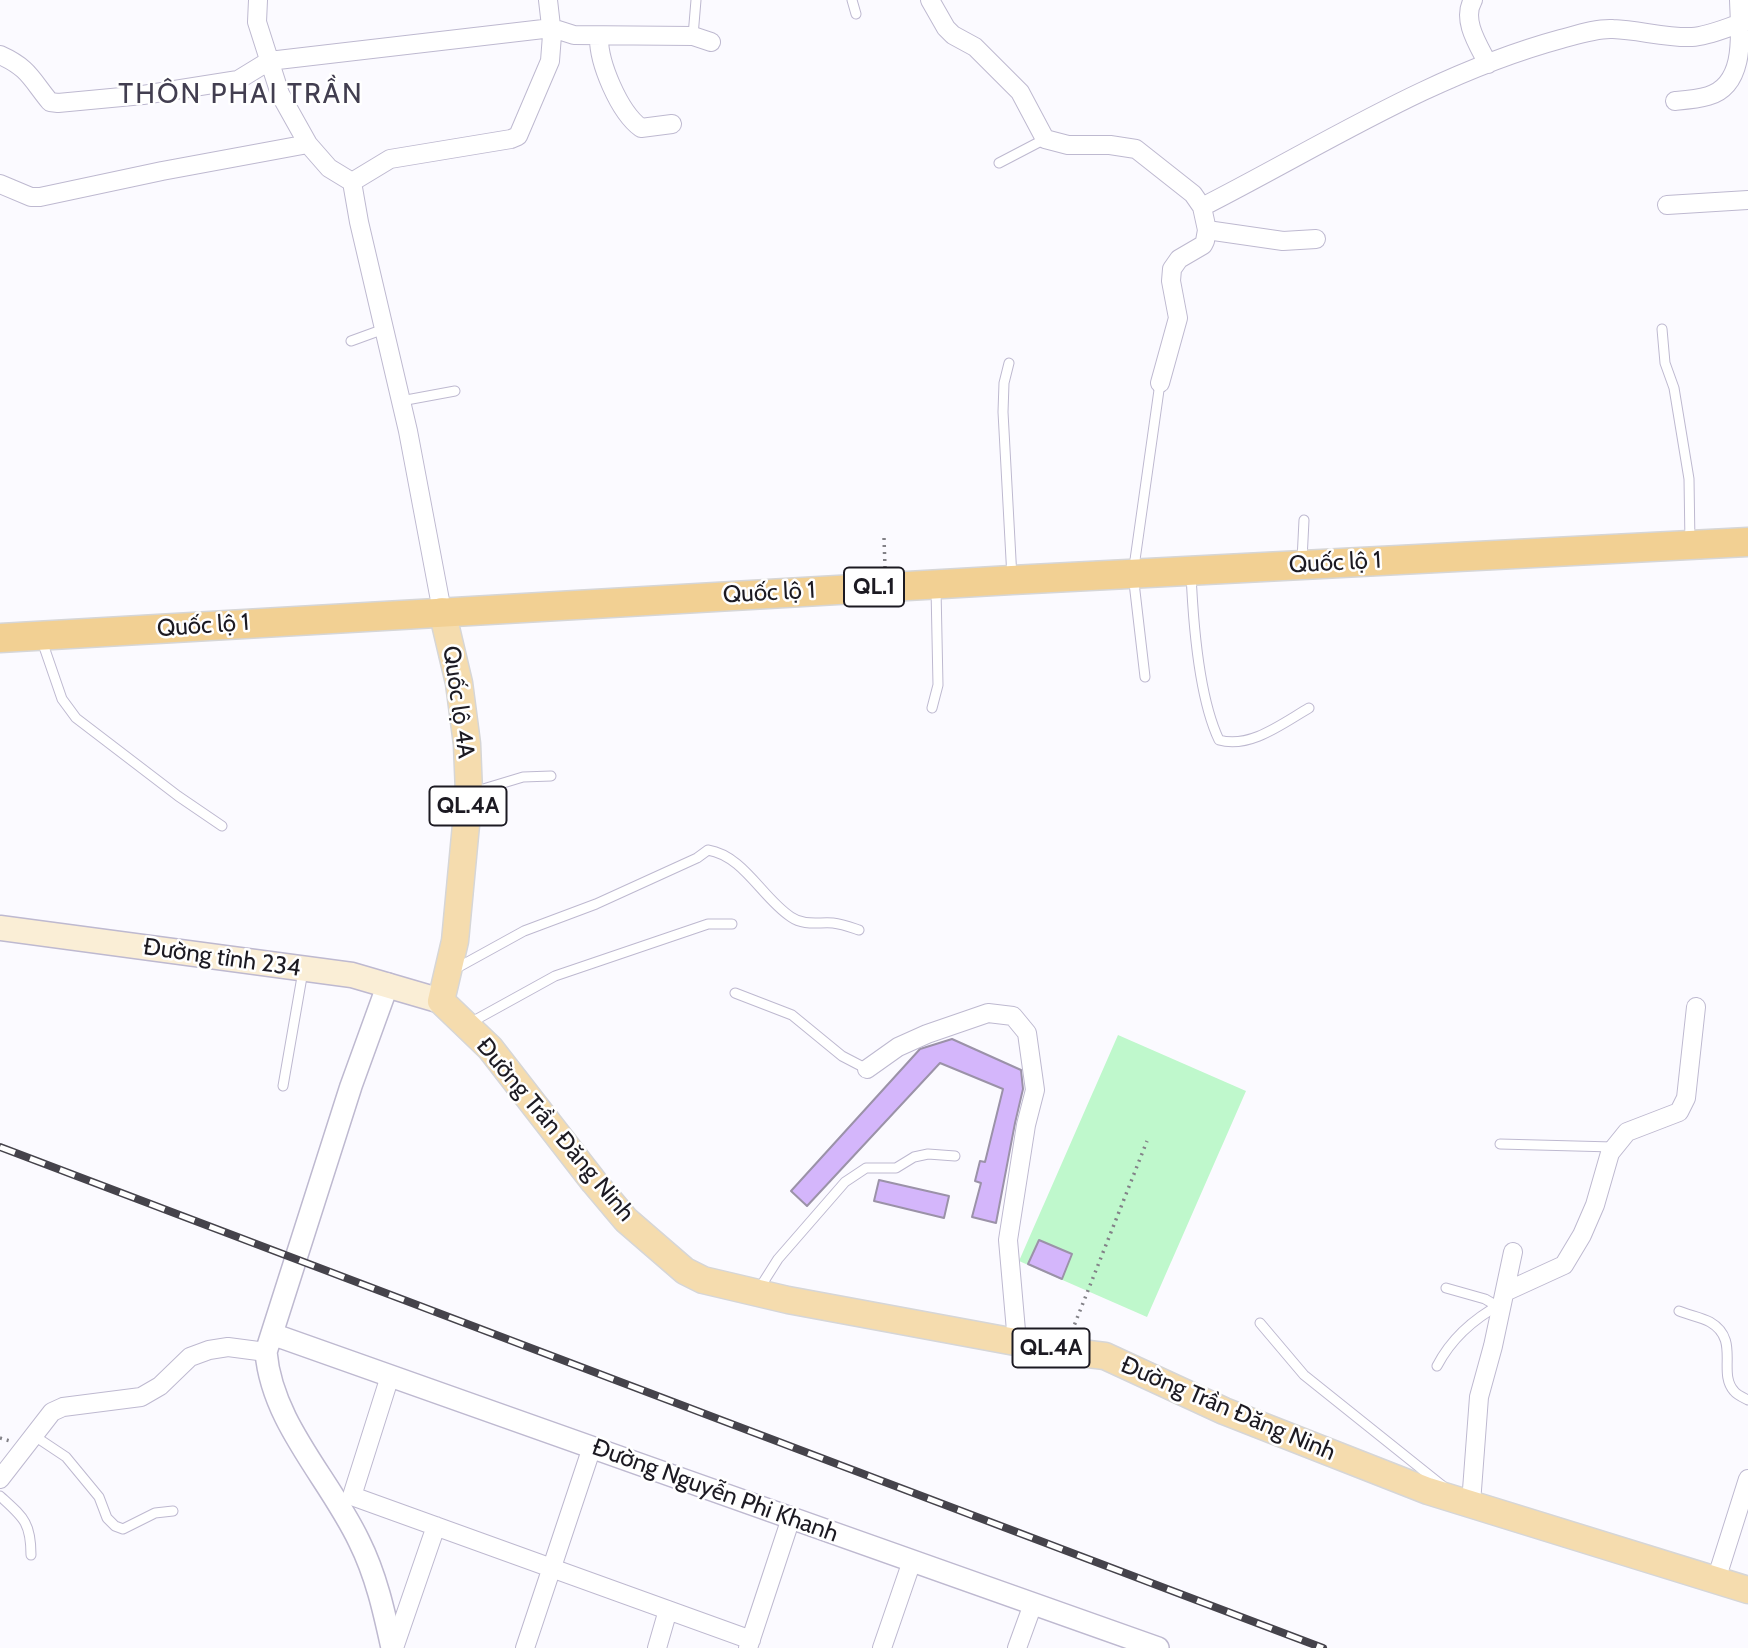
<!DOCTYPE html>
<meta charset="utf-8">
<style>
body{margin:0}
canvas{display:block;background:#fbfaff}
</style>
<canvas width="1748" height="1648"></canvas>
<script>
const ctx = document.querySelector('canvas').getContext('2d');
ctx.lineJoin = 'round';
function fillPath(path, color) { ctx.fillStyle = color; ctx.fill(path, 'evenodd'); }
function strokePath(path, color, width, dash) { ctx.strokeStyle = color; ctx.lineWidth = width; ctx.lineCap = dash ? 'butt' : 'round'; ctx.setLineDash(dash || []); ctx.stroke(path); }
function drawText(font, color, halo, rows, align = 'center') {
  ctx.font = font + ' Cabin,sans-serif'; ctx.lineWidth = 5; ctx.setLineDash([]); ctx.textBaseline = 'middle'; ctx.strokeStyle = halo; ctx.fillStyle = color; for (const [text, x, y, turn = 0] of rows) {
    ctx.save(); ctx.translate(x, y); ctx.rotate((+turn || 0) * Math.PI / 180); ctx.textAlign = isNaN(turn) ? turn : align; if (halo) ctx.strokeText(text, 0, 0); ctx.fillText(text, 0, 0); ctx.restore();
  }
}
const green = new Path2D(`
 M1118,1035l128,56 -99,226 -128,-56z`);
const building = new Path2D(`
 M952,1039l69,31 2,19 -8,34 -19,100 -24,-6 9,-34 -6,-2 5,-20 5,1 18,-73 -63,-26 -133,143 -16,-15 129,-142z
 M879,1180l70,16 -5,22 -70,-17z
 M1039,1240l33,14 -10,25 -34,-15z`);
const path = new Path2D(`
 M884,538l1,29
 M1072,1331l75,-190
 M0,1438l10,3`);
const service = new Path2D(`
 M852,0l4,14
 M693,36l3,-36
 M999,163l46,-24
 M1662,329l3,34 9,25 15,91 1,64
 M351,341l33,-12
 M1009,363l-5,20 -1,29 9,166
 M401,401l54,-10
 M1302,560l2,-40
 M1191,573c2,47 8,125 28,167 31,9 64,-17 90,-32
 M42,641l20,58 14,19 102,78 44,30
 M1145,677l-12,-103 27,-191
 M932,708l6,-23 -2,-96
 M470,793l53,-16 28,-1
 M455,969l69,-38 72,-27 101,-46 11,-8c36,6 54,48 83,67 13,9 27,5 42,6 9,1 17,4 26,7
 M735,993l57,22 50,41 25,13
 M468,1024l87,-48 153,-52h24
 M283,1086l20,-115
 M1500,1144l113,3
 M1446,1288l39,11 12,7
 M759,1289l19,-30 67,-77 21,-14h30l18,-11 14,-3 27,2
 M1679,1311c9,4 22,6 31,11 31,18 7,50 24,69 3,4 10,7 14,9
 M1260,1323l44,52 140,112
 M1437,1366c14,-27 38,-48 64,-62
 M33,1435l33,22 33,40 8,21 8,8 8,3 32,-16 18,-2
 M0,1496c23,21 31,26 31,59`);
const minor = new Path2D(`
 M258,0l-1,22 23,72 28,50 21,24 23,14 7,40 49,209 34,180
 M930,0l16,28 7,7 22,12 45,45 25,47 23,6h42l26,4 57,45 9,13 5,23 -2,11 -2,4 -24,14 -7,10 -1,12 7,37 -18,65
 M1473,0c-12,20 6,46 15,64
 M599,36c-1,26 20,76 42,92l31,-4
 M0,55c29,13 31,24 50,47l8,1 85,-8 95,-15 31,-19 283,-33 22,7 119,1 18,6
 M1675,101c11,-1 23,-2 33,-5 39,-11 32,-65 31,-96
 M352,182l38,-23 121,-20 7,-3 32,-75 2,-26 -4,-35
 M0,184l31,13h9l122,-26 146,-27
 M1667,205l81,-5
 M1202,207c118,-60 230,-133 359,-168 15,-4 36,-11 52,-10 27,1 52,9 79,8 18,-1 38,-11 56,-16
 M1207,230l76,11 33,-2
 M867,1069l31,-22 29,-13 61,-21 25,3 14,17 8,57 -9,35 -18,115 9,102
 M1505,1292l59,-27 18,-30 13,-30 15,-52 17,-21 52,-20 7,-14 10,-91
 M390,1376l-38,120 399,144
 M0,1479l52,-67 11,-5 78,-10 19,-11 30,-29 19,-7 19,-3 38,5
 M1471,1503l8,-106 14,-51 20,-94
 M1716,1580l32,-101
 M394,1648l42,-122
 M525,1648l67,-201
 M657,1648l11,-38
 M748,1648l43,-130
 M882,1648l30,-87
 M1017,1648l16,-44`);
const tertiary = new Path2D(`
 M388,984l-37,102 -85,266c6,71 63,126 93,189 17,34 25,70 33,107
 M272,1334l886,314`);
const secondary = new Path2D(`
 M0,928l352,47 89,26`);
const primary = new Path2D(`
 M442,611l17,72 8,61 2,49 -14,148 -14,60 49,47 104,134 32,38 59,51 18,9 85,20 276,51 41,5 119,55 204,80 320,99`);
const trunk = new Path2D(`
 M0,638l1012,-58 736,-38`);
const rail = new Path2D(`
 M0,1147l1323,501`);
const shields = [
 [874,587,60],
 [468,806,77],
 [1051,1348,77]
];
const shieldNames = [
 ["QL.1",874,587],
 ["QL.4A",468,806],
 ["QL.4A",1051,1348]
];
const streetNames = [
 ["Quốc lộ 1",1335,563,-3],
 ["Quốc lộ 1",769,593,-3],
 ["Quốc lộ 1",203,626,-4],
 ["Quốc lộ 4A",458,702,82],
 ["Đường tỉnh 234",222,958,8],
 ["Đường Trần Đăng Ninh",555,1130,50],
 ["Đường Trần Đăng Ninh",1228,1409,23],
 ["Đường Nguyễn Phi Khanh",715,1491,20]
];
const quarterNames = [
 ["THÔN PHAI TRẦN",241,95]
];
fillPath(green, '#bff8cc');
fillPath(building, '#d4b6fb');
strokePath(building, '#9b92a8', 2);
strokePath(service, '#beb9d0', 11);
strokePath(minor, '#beb9d0', 20);
strokePath(tertiary, '#beb9d0', 24);
strokePath(secondary, '#beb9d0', 27);
strokePath(primary, '#d6d6d7', 29);
strokePath(trunk, '#d6d6d7', 31);
strokePath(path, '#828187', 3.5, [2, 5]);
strokePath(service, '#fff', 9);
strokePath(minor, '#fff', 18);
strokePath(tertiary, '#fff', 21);
strokePath(secondary, '#faeed6', 24);
strokePath(primary, '#f5dcae', 26);
strokePath(trunk, '#f2d093', 28);
strokePath(rail, '#45434b', 8);
strokePath(rail, '#fff', 5, [16]);
for (const [x, y, w] of shields) { const box = new Path2D(); box.roundRect(x - w / 2, y - 19.5, w, 39, 5); ctx.fillStyle = '#fff'; ctx.fill(box); strokePath(box, '#1c1a22', 2); }
drawText('bold 23px', '#1c1a22', null, shieldNames);
drawText('24px', '#1c1a22', '#fff', streetNames);
ctx.letterSpacing = '2px';
drawText('28px', '#423e50', '#fff', quarterNames);
ctx.letterSpacing = '0px';
</script>
